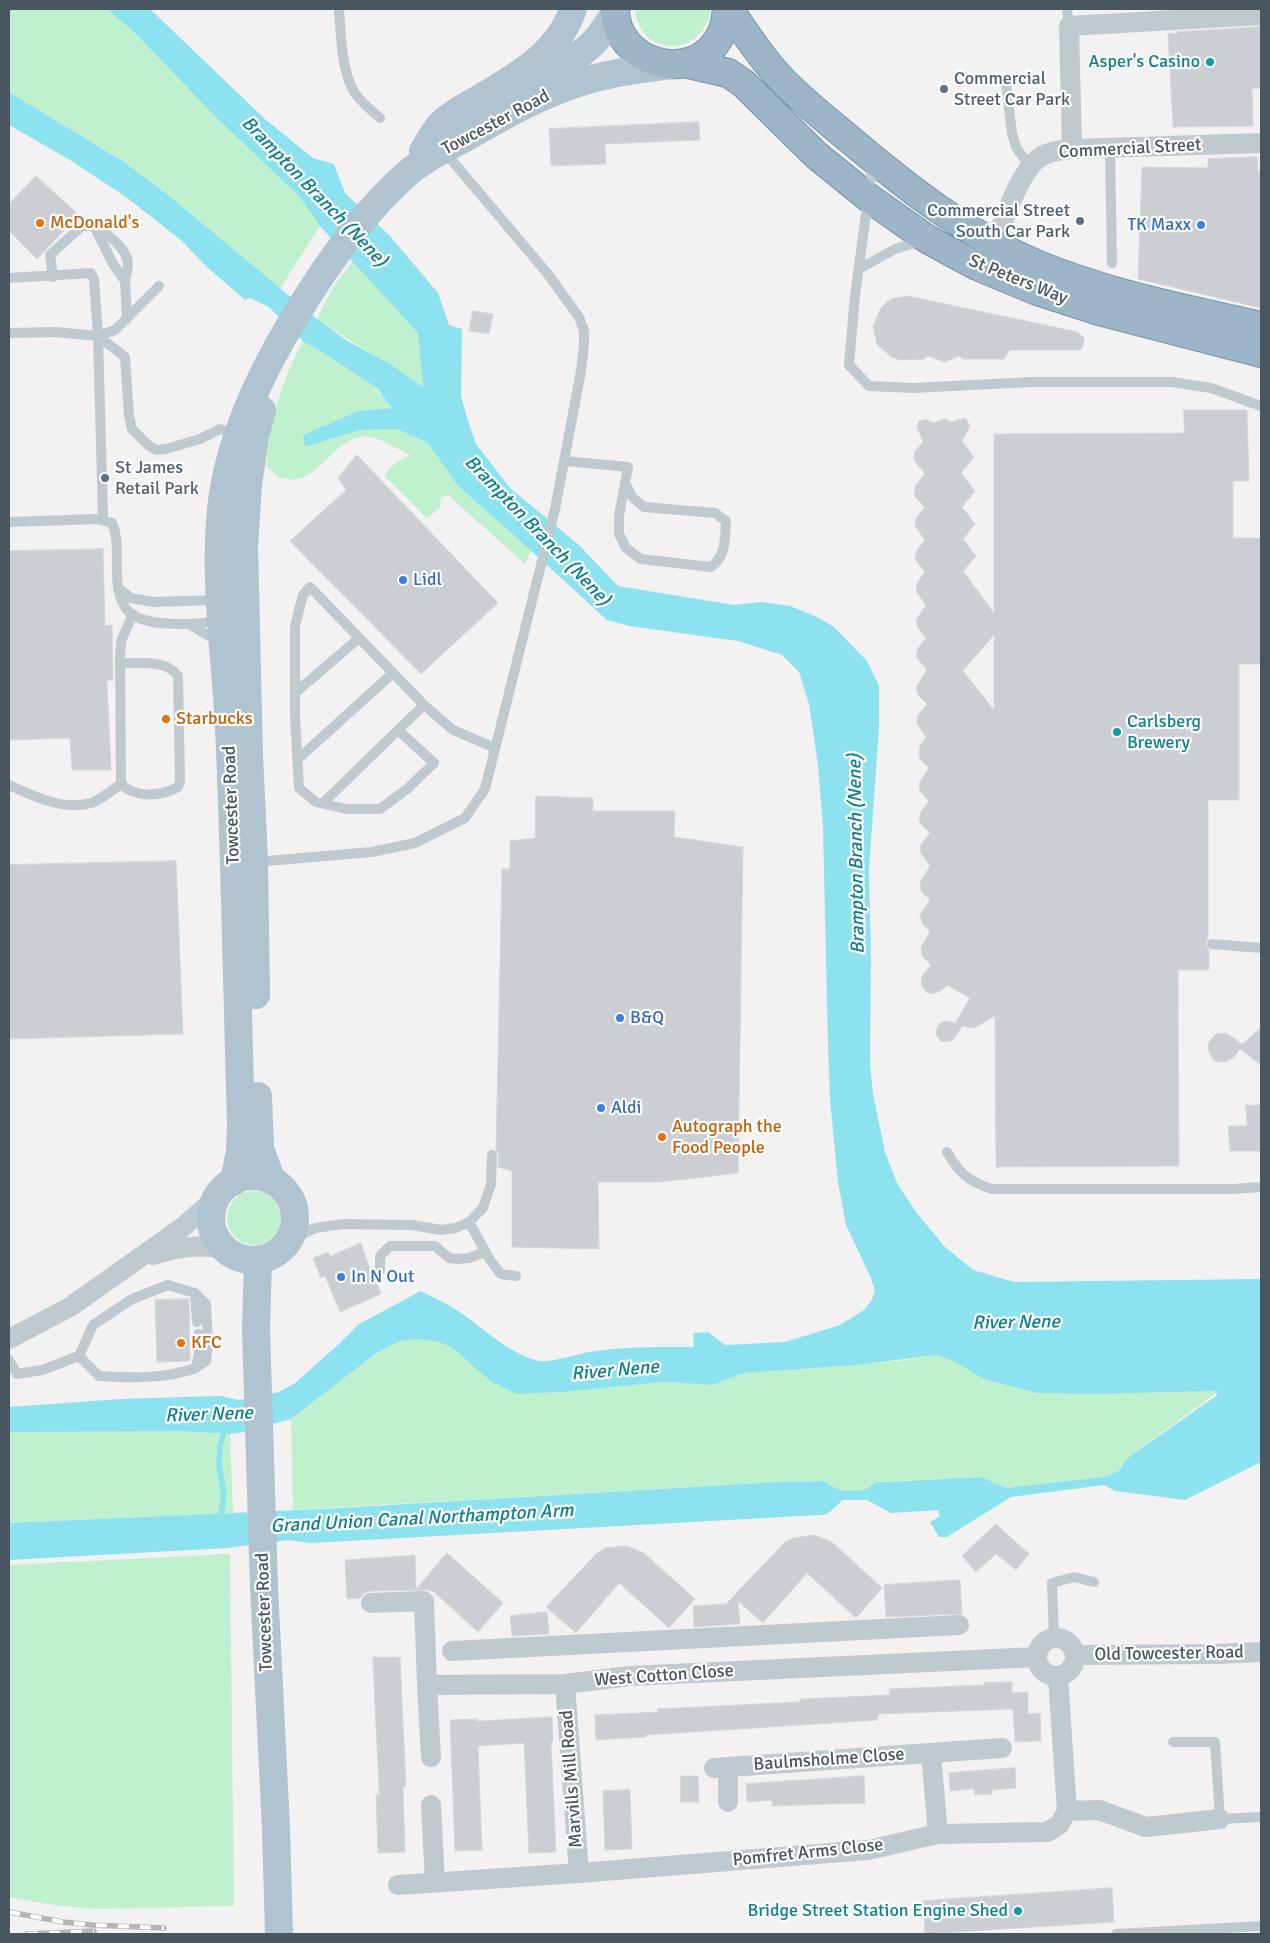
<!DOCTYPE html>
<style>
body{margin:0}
#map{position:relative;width:1270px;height:1943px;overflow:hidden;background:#f3f1f1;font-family:Signika,sans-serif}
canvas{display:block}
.frame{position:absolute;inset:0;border:10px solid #48565f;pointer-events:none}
</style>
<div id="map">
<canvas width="1270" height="1943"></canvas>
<div class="frame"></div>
</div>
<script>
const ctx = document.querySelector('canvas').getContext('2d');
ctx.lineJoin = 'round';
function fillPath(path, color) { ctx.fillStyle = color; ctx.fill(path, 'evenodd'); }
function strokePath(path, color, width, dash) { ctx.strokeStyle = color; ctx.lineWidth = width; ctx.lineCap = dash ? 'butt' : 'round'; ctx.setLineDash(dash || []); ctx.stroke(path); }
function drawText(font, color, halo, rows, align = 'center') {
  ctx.font = font + ' Signika,sans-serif'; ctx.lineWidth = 4.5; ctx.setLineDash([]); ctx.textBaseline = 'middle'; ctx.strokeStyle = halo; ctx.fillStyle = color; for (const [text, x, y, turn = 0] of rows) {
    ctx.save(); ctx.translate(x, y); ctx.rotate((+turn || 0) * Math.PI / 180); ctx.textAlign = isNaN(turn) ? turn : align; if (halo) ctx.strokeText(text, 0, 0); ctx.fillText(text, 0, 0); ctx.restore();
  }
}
const green = new Path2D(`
 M9,9h98l28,24 164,163 21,30 -40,63 -112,-94 -44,-33 -115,-70z
 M635,9h76v1c-9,49 -72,47 -76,-1z
 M353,261l66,72 4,54c-34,-24 -71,-44 -106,-68l16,-32z
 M303,341l27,16 44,29 19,22 -35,3 -55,24 3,12 54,-17 37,-1 31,14 30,43 73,64 -6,14 -77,-69 -7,3 -1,10 -13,10 -42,-42c6,-12 14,-15 25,-21 -11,-5 -23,-13 -35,-17 -34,-10 -49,34 -77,41 -5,1 -13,0 -19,-1l-13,-12c3,-45 16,-86 37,-125z
 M227 1218a27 27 0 1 1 54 0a27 27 0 1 1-54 0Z
 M415,1339l21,2 15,6 16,14 50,33 46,-2 101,-10 48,3 32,-12 154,-12 39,-6 99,38 61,1 122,-3 -93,68 -7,12 -15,6 -98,11 -24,-11 -106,5 -11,8 -24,1 -18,-10 -46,1 -484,28 -2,-91 87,-67 20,-10z
 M35,1431h143l52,3 3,79 -224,10v-91z
 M230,1554l4,352 -138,3 -42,-4 -45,-8v-332z`);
const water = new Path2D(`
 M107,9h43l116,111 47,38 21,6 11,29 45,43 48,57 11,32 13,4 -1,67 6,22 9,26 34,44 69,57 39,41 116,19 27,-3 29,4 25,10 19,11 33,34 12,25v41l-10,142 2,91 -1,104 3,30 12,58 12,31 19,29 28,34 29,24 41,12 247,-3v183l-76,38 -70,-9 -11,-6 -93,12 -64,40h-8l-9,-15 10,-6 -2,-6 -47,3 -24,-13h-24l-16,14 -7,1 -510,28 -22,-3 -61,8 -218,12v-37l313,-14 455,-27 46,-1 18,10 24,-1 11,-8h9l97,-5 24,11 98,-11 15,-6 7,-12 90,-63 2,-5 -121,3 -61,-1 -52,-14 -27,-16 -20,-8 -81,10 -112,8 -32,12 -48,-3 -101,10 -46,2 -25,-12 -41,-35 -15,-6 -21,-2 -17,3 -20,10 -87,67 -52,14 -9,1 -52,-3 -169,1v-25l112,-8 61,-2 39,-1 17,4 41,-8 16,-9 44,-39 20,-20 62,-33c12,7 26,12 37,20 26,17 49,42 81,50 10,2 43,-8 56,-10 33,-5 66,-4 99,-4l-1,-14 15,-1 17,13 60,-3 55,-17 24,-15 8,-10 3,-9 -4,-13 -25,-53 -8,-43 -8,-83 -2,-54 -5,-218 -5,-61 -5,-36 -4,-26 -10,-32 -17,-17 -44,-14 -109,-15 -22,-6 -91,-83 -58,-51 -30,-43 -31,-14 -37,1 -55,17 -2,-12 55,-24 34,-3 -15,-20 -47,-31 -27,-16 -34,-34 -19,-9 -5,2 -38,-33 -25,-26 -56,-44 -56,-37 -61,-35v-33l115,70 44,33 149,124 32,23 41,22 33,23 -5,-54 -98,-107 -21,-30 -83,-79 -81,-84z`);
const stream = new Path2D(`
 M220,1521l4,-26 -5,-30 1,-20 6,-18`);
const building = new Path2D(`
 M1261,27v61l-9,1 1,37 -80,1 -5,-94 9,1v-2z
 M699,122l1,18 -95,4 1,20 -55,2 -2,-37z
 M1257,157l1,14h3v137l-123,-29 4,-112 66,1v-9z
 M36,176l43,39 -42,44 -28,-28v-27z
 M908,296l170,36 6,6v4l-3,8h-71l-6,9h-41l-4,-3 -14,6 -17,-6 -4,3 -24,1 -9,-3 -14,-13 -4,-17 7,-18 7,-7 7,-4z
 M473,311l20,3 -4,20 -20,-3z
 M1184,410h63l2,71h-16v57h28v126h-22v136h-31v138l-3,6 4,6v20h-31l1,196 -183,1 -1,-151 -21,12 -12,-2 -9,14 -7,2 -5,-1 -5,-6 2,-10 7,-4 10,2 15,-25 -23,-13 -6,6 -9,3 -6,-2 -5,-8 1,-8 9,-11 -9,-9 -1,-9 9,-15 -8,-9 -2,-8 10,-15 -9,-9 -1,-9 10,-16 -10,-14 1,-8 9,-11 -9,-9 -2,-4 2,-9 8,-10 -9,-10 -1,-8 10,-15 -9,-9 -1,-4 1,-9 6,-9 -9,-13 1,-9 9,-11 -9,-9 -2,-8 11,-17 -11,-13 2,-9 8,-10 -8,-10 -2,-8 10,-15 -10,-14 1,-8 8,-11 -10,-13 2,-9 8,-10 -10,-14 1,-8 9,-11 -9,-9 -2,-4 2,-9 9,-11 -11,-14 1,-9 8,-9 -6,-15 2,-6 7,-2 7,4 12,-4 6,3 14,-4 4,6v4l-7,13 12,16 -13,16 14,18 -13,16 13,17 -12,15 13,17 -13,15 31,42v-179l190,-1zM994,635v75l-31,-39z
 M357,455l141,148 -77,71 -131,-133 56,-51 -8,-12z
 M103,549l2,77 7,-1 1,55 -6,1 4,89h-39l-2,-32 -61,2v-189z
 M536,796l57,2v13h82l-1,26 69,10 -5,326 -78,9h-62l1,67 -87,-2v-76l-14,-4 1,-12 -3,-5 6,-281h8v-28l25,-3z
 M176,861l7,173 -174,5v-174z
 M1261,1028v37l-21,-16 -7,9 -8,4 -10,-1 -5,-6 -2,-8 1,-5 7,-8 10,-1 16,11z
 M1246,1105h15v46h-31l-2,-25h19z
 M361,1243l13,38h2l5,13 -41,18 -15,-36 -4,2 -8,-20 15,-6 2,4z
 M189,1299l1,62 -33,1 -2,-62z
 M996,1524l33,30 -13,16 -20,-16 -20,18 -14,-16z
 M815,1535l17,7 50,46 -26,30 -49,-45 -44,50 -25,-22 2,23 -46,3 -1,-21 33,-2 59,-62 9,-4z
 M627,1546l17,7 51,46 -26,29 -50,-45 -43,50 -30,-26 51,-54 9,-5z
 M447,1553l56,50 -25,29 -44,-40 -5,-2 -58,1 -7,2 -4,5 -13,1 -2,-39 70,-5 1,34z
 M960,1580l2,34 -76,3 -2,-32z
 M547,1612l2,22 -37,2 -2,-20z
 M373,1657h27l6,129h-3l2,66 -27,1 -2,-59h3z
 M1012,1682v11l16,-1v22l12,-1 1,28 -26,1 -2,-33 -135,5v6l-232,15v2l-50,3 -1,-25 63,-3 -1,-3 143,-7v-3l90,-4 -1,-6 95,-4v-2z
 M552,1717l1,25h-2l5,110 -27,1 -5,-110 -46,3 4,104 -27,1 -5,-131 27,-1v2z
 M1015,1768l1,20 -24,2v4l-17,1 -1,-6 -24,2 -1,-18z
 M681,1776h17l1,26h-18z
 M864,1776l1,27 -93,3v-6l-25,2 -1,-18z
 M630,1790l2,59 -27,1 -2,-59z
 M1112,1888l2,34 -189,12 -2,-33z`);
const service = new Path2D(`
 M339,9c2,25 2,58 14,81 6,11 18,20 27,28
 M1067,9l2,17
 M1006,84l6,49 4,14 13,19
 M1110,149l2,114
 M873,162l-18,134 -6,69 20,21 44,2 119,-6h140l39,6 50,18
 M95,226c13,9 33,22 33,39 0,5 -2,11 -3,16
 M859,269l36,-20 29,-9
 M53,277l-3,-22 32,-29h12l19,38 12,17 2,38
 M9,278l82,-5 3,6 4,57 5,183
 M9,333l46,-1 43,4 17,-6 44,-44
 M98,336l27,21 4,58 3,14 16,16 8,5 10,-1 34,-10 20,-10 16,5
 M565,461l63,6 -9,49v18l7,14 15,11 70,8c15,-11 14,-28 15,-46l-11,-8 -71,-6 -11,-9 -7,-13
 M9,522l89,-3 14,4c7,16 4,32 5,49 0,13 2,30 12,40 17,16 69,13 90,8
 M118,588l13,10 22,4 65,-2
 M189,624l25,15 1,6
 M120,663c19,1 46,-4 58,13l2,105 -2,6c-17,9 -42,12 -57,-3l-1,-124 1,-19 12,-27
 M295,693l64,-55
 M398,730l26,-25
 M298,759l95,-86
 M9,785c24,11 54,26 82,18 10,-3 21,-13 30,-19
 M323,803l75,-73 36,33 -27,26 -27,20h-34l-30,-7 -17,-14 -4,-71v-91l8,-31 7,-8 114,118 29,25 42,18
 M255,862l117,-10 43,-9 50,-25 20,-29 70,-280 26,-138 3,-25v-15l-5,-14 -32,-44 -103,-122
 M1212,944l49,4
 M947,1152c12,21 22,30 45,37h241l28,-2
 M469,1222l21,38 11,14 15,2
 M289,1241l26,-13 28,-4 69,1 29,5 15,-2 13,-6 14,-14 8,-24 1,-29
 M380,1271v-15l10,-10h45l14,12 8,1 12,-1 16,-6
 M195,1293l11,11 2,39 -2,18 -10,7
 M197,1322l-2,-29 -27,-8 -36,14 -39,26 -14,31 20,20c33,2 66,3 97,-8l3,-15 -1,-19
 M9,1360l8,14 25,-4 37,-14
 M1054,1638l-2,-55 22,-6 20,5
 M1173,1742h42l5,77 41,-2
 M1116,1934l145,-8`);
const minor = new Path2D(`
 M1072,149l-3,-123 192,-11
 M994,245c10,-24 26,-77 48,-89 9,-5 20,-6 30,-7l189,-6
 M153,1255c27,-8 44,-11 72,-6
 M9,1339l61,-32 113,-80 35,-31
 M371,1603l53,-2 3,84 138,-1 65,-8 407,-19
 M1037 1657a19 19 0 1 1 38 0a19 19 0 1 1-38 0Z
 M452,1651l507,-26
 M1076,1655l141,-1 44,-2
 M565,1684l14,189
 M427,1685l4,72
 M931,1754l7,80
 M714,1768l288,-20
 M728,1802v-35
 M431,1805l4,77
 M1067,1811l32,-1 47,17 74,-8
 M398,1885l181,-12 289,-23 70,-16 109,-2 12,-7 8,-14 -9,-134`);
const primary = new Path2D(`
 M523,89c25,-14 51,-27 71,-47 8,-8 14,-19 21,-29
 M423,151c5,-8 10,-18 17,-26 9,-10 23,-17 35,-24 39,-23 83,-46 98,-92
 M256,995l-2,-133 -5,-108 -5,-208 4,-61 7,-49 7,-26
 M258,1096l2,53 12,32
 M211 1218a42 42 0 1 1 84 0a42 42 0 1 1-84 0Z
 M234,1182l6,-31 1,-28c-4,-132 -6,-264 -12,-396 -4,-76 -17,-158 -6,-234 10,-62 38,-120 70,-173 31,-52 71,-109 116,-148 16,-14 38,-24 56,-34 40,-23 78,-45 123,-58 26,-8 56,-11 83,-15
 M258,1260l-2,69 8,258 12,241 3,106`);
const trunk = new Path2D(`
 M615,9c0,54 76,77 104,29 6,-9 7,-19 8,-29
 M729,9c17,25 33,50 54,72 22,22 47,42 71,62 56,47 114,92 182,121 72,30 150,45 225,62
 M684,63l44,10 15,10 73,72 53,43 58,41 50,27 60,25 62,20 162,42`);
const rail = new Path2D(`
 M9,1912l54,10 29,3 72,3
 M27,1934l67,-3`);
const markers = [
 [1210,62,5,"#0f9aa8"],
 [944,89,5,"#5c6f8a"],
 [1080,221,5,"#5c6f8a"],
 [40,223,5,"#e8710a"],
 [1201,225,5,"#3f7fe0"],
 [105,478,5,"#5c6f8a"],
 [403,580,5,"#3f7fe0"],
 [166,719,5,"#e8710a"],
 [1117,732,5,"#0f9aa8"],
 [620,1018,5,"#3f7fe0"],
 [601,1108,5,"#3f7fe0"],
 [662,1137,5,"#e8710a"],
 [341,1277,5,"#3f7fe0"],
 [181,1343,5,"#e8710a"],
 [1018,1911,5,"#0f9aa8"]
];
const cultureNames = [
 ["Asper's Casino",1200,62],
 ["Carlsberg",1127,722,"left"],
 ["Brewery",1127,743,"left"],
 ["Bridge Street Station Engine Shed",1008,1911]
];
const serviceNames = [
 ["Commercial",954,79],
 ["Street Car Park",954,100],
 ["Commercial Street",1070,211,"right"],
 ["South Car Park",1070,232,"right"],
 ["St James",115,468],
 ["Retail Park",115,489]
];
const streetNames = [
 ["Towcester Road",496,123,-28],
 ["Commercial Street",1130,149,-3],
 ["St Peters Way",1018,280,22],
 ["Towcester Road",232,805,-92],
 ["Towcester Road",265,1612,-92],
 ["Old Towcester Road",1169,1654,-1],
 ["West Cotton Close",664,1676,-4],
 ["Baulmsholme Close",829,1760,-4],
 ["Marvills Mill Road",572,1779,-94],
 ["Pomfret Arms Close",808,1853,-6]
];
const foodNames = [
 ["McDonald's",50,223],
 ["Starbucks",176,719],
 ["Autograph the",672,1127],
 ["Food People",672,1148],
 ["KFC",191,1343]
];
const shopNames = [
 ["TK Maxx",1191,225,"right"],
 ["Lidl",413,580],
 ["B&Q",630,1018],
 ["Aldi",611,1108],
 ["In N Out",351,1277]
];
const waterNames = [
 ["Brampton Branch (Nene)",314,192,46],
 ["Brampton Branch (Nene)",537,531,46],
 ["Brampton Branch (Nene)",857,854,-91],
 ["River Nene",1016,1323,-1],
 ["River Nene",615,1371,-5],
 ["River Nene",209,1415,-2],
 ["Grand Union Canal Northampton Arm",422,1519,-3]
];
fillPath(green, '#c0f1ce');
fillPath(water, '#8ce2ee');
strokePath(stream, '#8ce2ee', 5.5);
fillPath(building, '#cbced3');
strokePath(building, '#d5d8dc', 1);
strokePath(trunk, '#7393ac', 30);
strokePath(service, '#bfcad0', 10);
strokePath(minor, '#bfcad0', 20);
strokePath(primary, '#b0c3d0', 28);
strokePath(trunk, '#9cb6c8', 28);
strokePath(rail, '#b3b7bb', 5.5);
strokePath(rail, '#fff', 4, [11]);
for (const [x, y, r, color] of markers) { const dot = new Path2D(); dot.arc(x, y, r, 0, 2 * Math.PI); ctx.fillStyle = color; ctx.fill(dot); strokePath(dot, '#fff', 2); }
drawText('18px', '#0d838f', '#fff', cultureNames, 'right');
drawText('18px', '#4e5e75', '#fff', serviceNames, 'left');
drawText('18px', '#48565f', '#fff', streetNames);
drawText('18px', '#c56008', '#fff', foodNames, 'left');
drawText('18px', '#366cbe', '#fff', shopNames, 'left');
drawText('italic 19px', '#0b8090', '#fff', waterNames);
</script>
